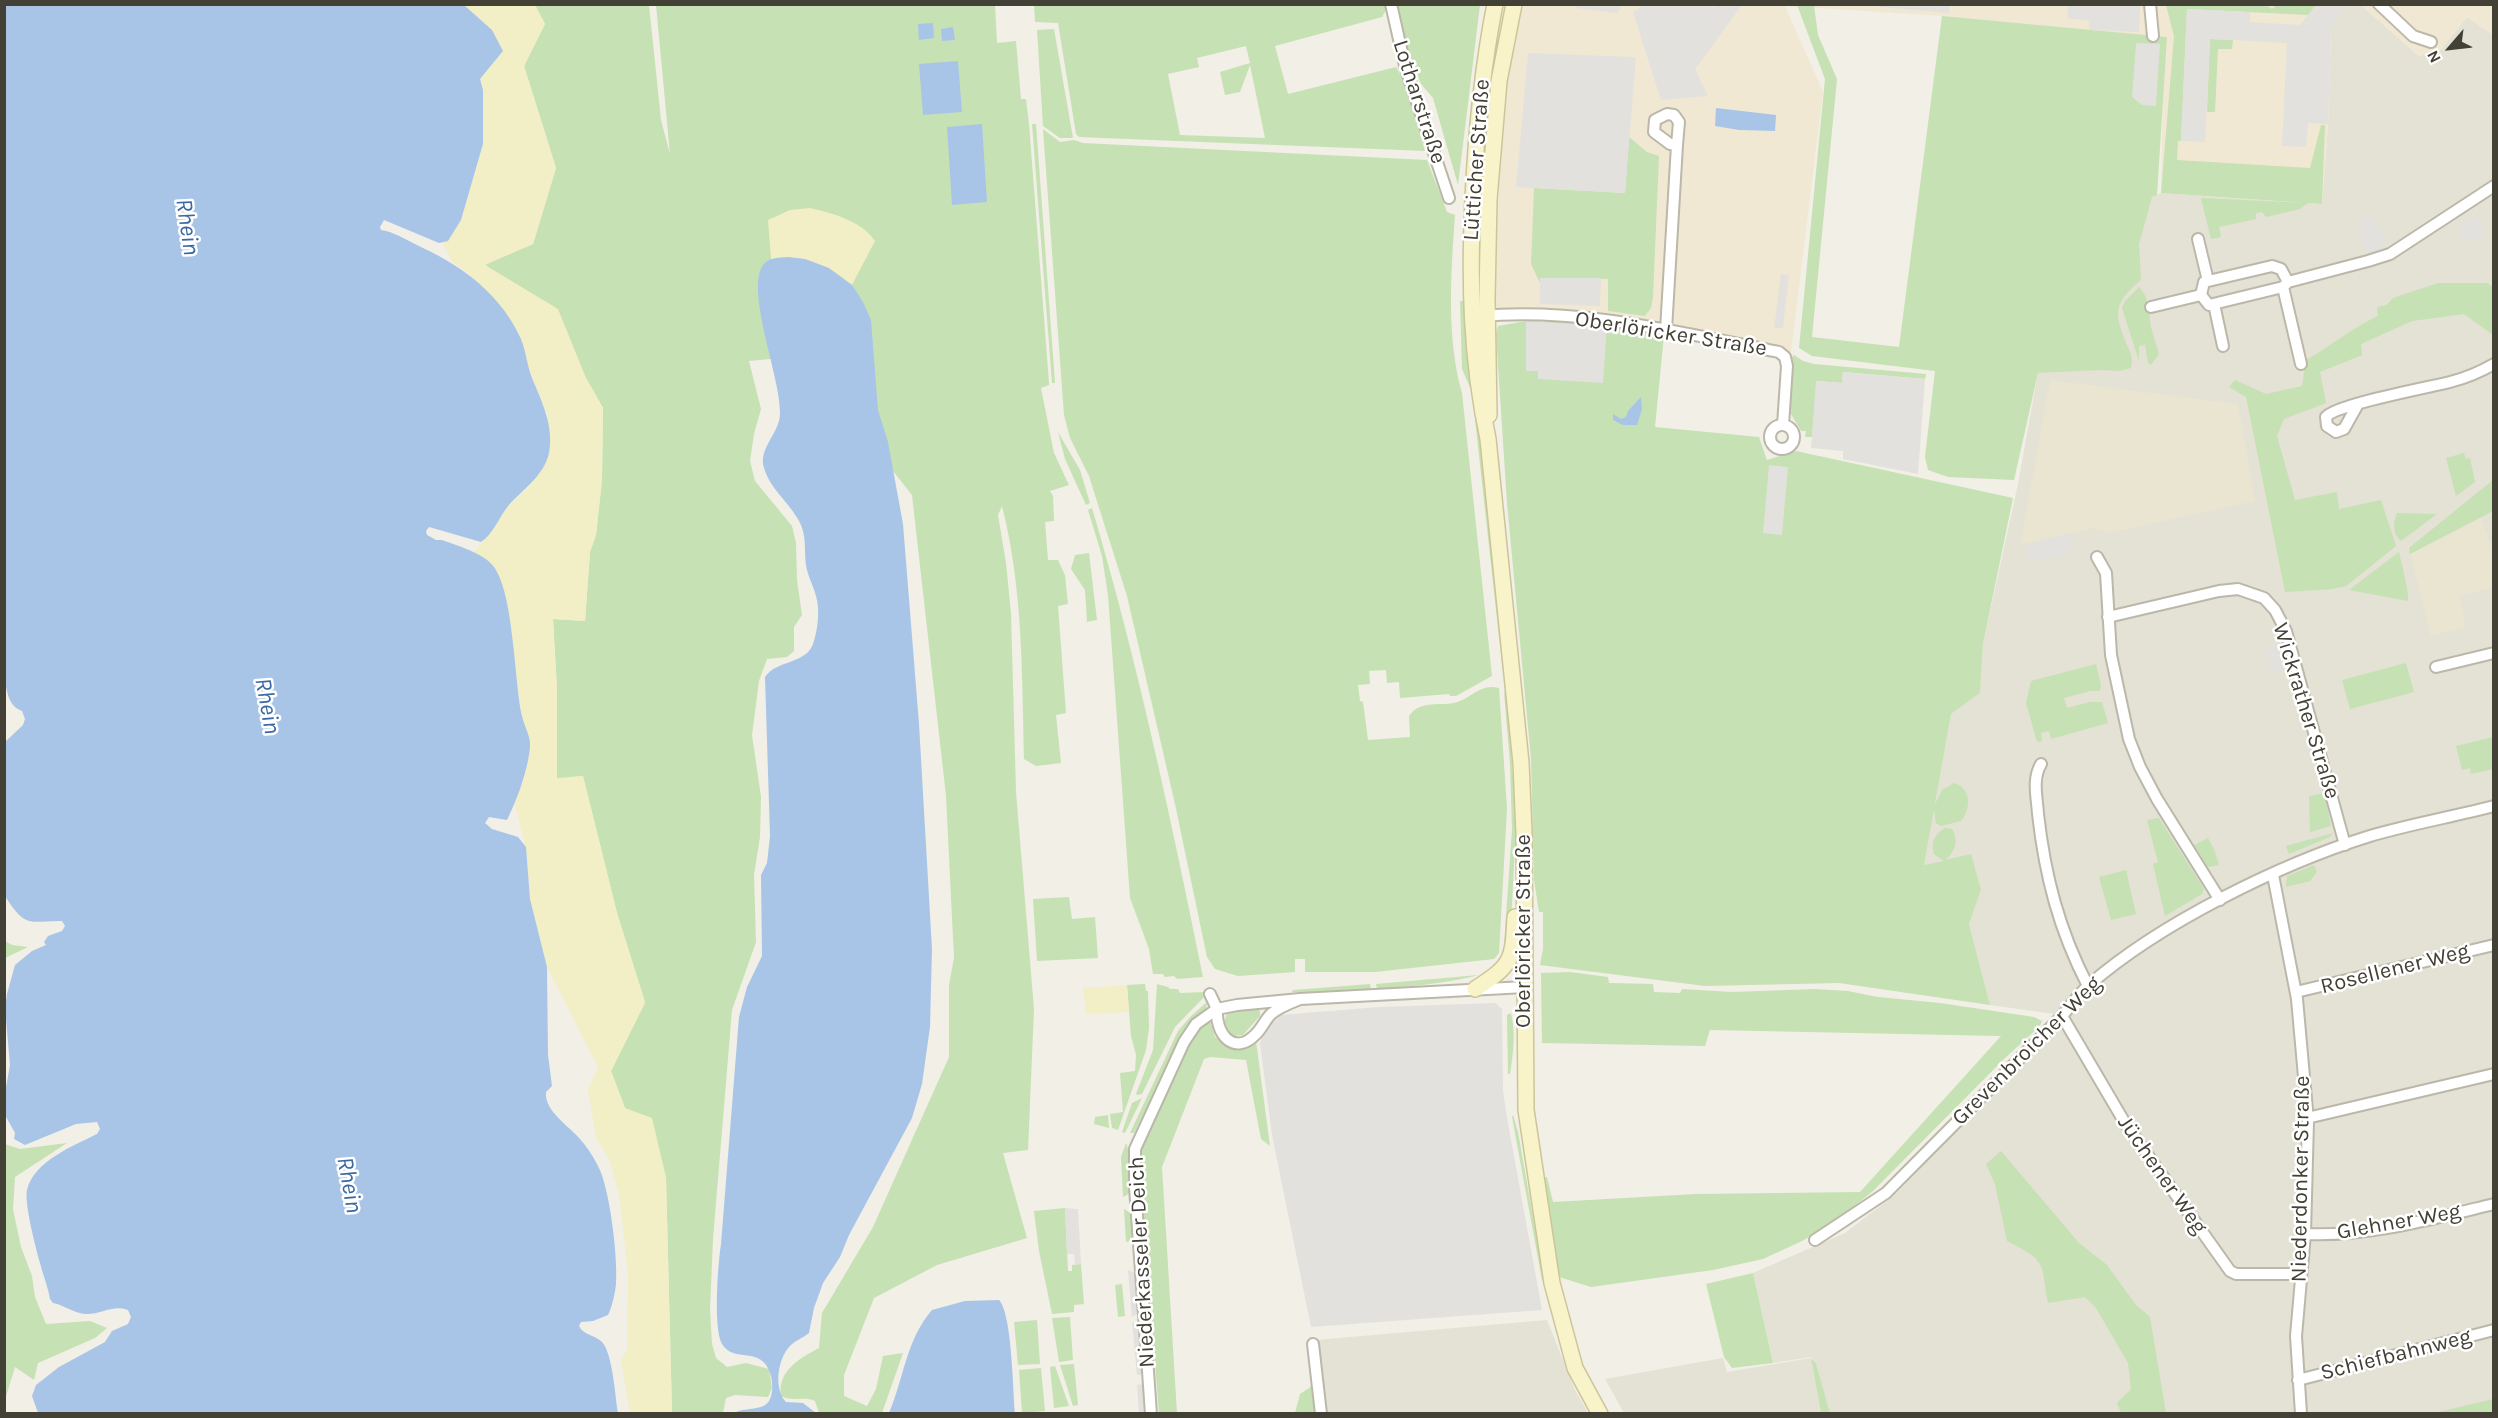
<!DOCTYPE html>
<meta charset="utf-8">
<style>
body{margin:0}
#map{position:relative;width:2498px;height:1418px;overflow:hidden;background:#f1efe6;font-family:Karla,sans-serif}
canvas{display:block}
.frame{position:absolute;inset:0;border:6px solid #434036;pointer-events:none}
.north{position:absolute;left:2420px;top:18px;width:60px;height:60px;-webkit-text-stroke:4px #fff;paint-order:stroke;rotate:242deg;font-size:16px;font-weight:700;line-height:24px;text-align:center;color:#434036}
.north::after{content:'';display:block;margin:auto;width:21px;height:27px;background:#434036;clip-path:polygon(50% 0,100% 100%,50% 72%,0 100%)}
</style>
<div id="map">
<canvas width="2498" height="1418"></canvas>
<div class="frame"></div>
<div class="north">N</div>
</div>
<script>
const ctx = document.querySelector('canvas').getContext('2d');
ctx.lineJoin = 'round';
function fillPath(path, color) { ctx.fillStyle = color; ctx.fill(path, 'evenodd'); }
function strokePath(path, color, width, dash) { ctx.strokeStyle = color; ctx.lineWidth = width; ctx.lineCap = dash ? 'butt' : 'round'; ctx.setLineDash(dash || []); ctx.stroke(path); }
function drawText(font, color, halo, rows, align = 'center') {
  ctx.font = font + ' Karla,sans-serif'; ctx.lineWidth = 5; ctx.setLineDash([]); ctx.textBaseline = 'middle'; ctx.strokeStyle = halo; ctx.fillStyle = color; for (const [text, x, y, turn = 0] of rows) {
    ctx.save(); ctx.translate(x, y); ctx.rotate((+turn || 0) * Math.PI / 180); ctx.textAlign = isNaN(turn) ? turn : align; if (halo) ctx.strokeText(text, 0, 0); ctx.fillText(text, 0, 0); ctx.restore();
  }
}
const residential = new Path2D(`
 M2347,5h14l58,51 21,-6 27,-33 27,18 -1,1378h-663l-14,-50 -5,-6 -38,6 -20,-90 92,-40 51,-39 163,-173 -4,-7 -65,-9 -21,-81 12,-34 -57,-24 27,-152 29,-21 3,-49 35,-160 20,-111 53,-3 15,-131 46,-42 9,-4 161,11 6,-80 3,-98z
 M1547,1320l28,70 13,23h-264l-8,-73z
 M1723,1358l4,14 84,-14 10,55h-197l-19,-34z`);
const commercial = new Path2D(`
 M1517,5h830l-16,21 -3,98 -6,80 -161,-11 3,-156 -222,-21 -157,-10 38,86 -32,260 -126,-25 -161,-14 -14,-12 12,-218z
 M2361,5h132v30l-26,-18 -27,34 -21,5z`);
const education = new Path2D(`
 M2050,380l188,24 17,97 -146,32 -14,-5 -75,17z
 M2481,518l12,32v37l-33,9 6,31 -35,9 -21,-82z`);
const green = new Path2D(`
 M2263,4l9,5 5,-4 13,1 26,-1 -8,10 -121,-6 -6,132h-3l-1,19 133,8 11,-43h4l-3,79 -161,-11 13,-157 -8,-31z
 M535,5h114l12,115 9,34 -14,-149h339l2,38 19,-2 5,58h5l3,25 20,259v2l-8,3 13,65 15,32 -19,6 3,5 1,25 -9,1 3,38h10l7,15 3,29 -10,2 8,107 -10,2 5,48 -25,3 -12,-7c-2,-85 -1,-171 -22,-253l-4,9 8,48 5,50 5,179 18,217 -6,141 -25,3 24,85 -90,27 -63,33 -30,77v21l23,10 9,-17 7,-33 20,-3 -21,60h-63l-4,-12c-10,-5 -23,1 -34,-5 -4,-25 19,-38 38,-48l3,-35 51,-86 76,-170v-72l5,-27 -8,-162 -34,-301 -110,-139 -53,5 12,48 -7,25 -4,27 5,20 37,45 4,17 1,37 5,35 -8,12v24l-7,6 -20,2 -8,22 -7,54 9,62 -1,40 -6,38 2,67 -24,68 -19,229 -3,71 2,34 4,14 11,9 19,-4 23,6 3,19 -4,9 -33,-2 -9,3 -3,15h-51l-6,-236 -41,-69 -14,-37 34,-69 -28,-89 -34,-137 -26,3v-90l-4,-70 32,2 5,-69 6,-17 6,-55 1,-72 -17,-30 -101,-114 48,-20 23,-76 -32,-102 21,-42z
 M1034,5h355l-7,12 -107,29 13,48 108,-27 11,19 18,65 -346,-14 -3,-3 -18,-111 -23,-1zM1246,46l4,17 -30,9 5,23 15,-3 10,-27 15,73 -85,-3 -12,-61 31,-7 -2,-9z
 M1394,5h86l-22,180 -25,-87 -12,-14 -25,-61z
 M1797,5l17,1 4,29 19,44 -25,258 87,10 43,-331 225,21 -10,158 -5,2 -13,47 2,36c-27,23 -28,32 -14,65 4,9 6,13 4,23l-12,3 -18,-1 -63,3 -24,107 -66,-3 -20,-7 -3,-13 10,-86 -123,-15 -13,-8 26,-269z
 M1054,29l19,109h-13l-17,-12 -6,-96z
 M2210,39l23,1 -1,9h-14l-3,63h-8z
 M1032,124h4l19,259h-3z
 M1043,129l17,13 14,-2 9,3 344,17 20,52 8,3c-4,59 -9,121 7,178l30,283 -36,20h-6l-1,-2 -49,4 -1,-16 -12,1 -1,-13 -17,1 1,13 -12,1 2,16 3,1 5,38 42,-3 -1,-21c11,-16 29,-10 45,-13 18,-4 25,-20 45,-15l8,121 -8,144 -5,6 -119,13h-70v-13h-10v13l-57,4 -23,-7 -8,-12 -32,-153 -48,-208 -38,-120 -19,-38 -6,-23z
 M1629,137l18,15 12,4 -6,141 -2,11 -6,8 -37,-5v-32l-68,-1v5l-9,-19 3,-76 91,5z
 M2201,198l107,5 -8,6 -34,8 -4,-5 -6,1v6l-37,8 2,10 -10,2z
 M2438,283h49l6,4v48l-29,-21 -52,7 -51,23 1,11 -42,17 6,31 -42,16 -7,17 18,64 42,-8 2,17 42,-9 15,46 -50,40 -13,3 -48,3 -39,-195 -17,-10 6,-7 31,14 36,-8 4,-26c25,-14 46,-32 72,-44l-1,-9 10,-2 6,-7z
 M2139,287c11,12 10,24 12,40 2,9 5,18 8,27l-8,11 -3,-2 -3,-18 -6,1v15l-17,-53 3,-7z
 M1460,301h5l40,365 -2,7 -31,-281 -10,-23z
 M1526,321l62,2 76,12 -9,92 104,10 8,23 29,-9 217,47 -30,146 -3,49 -29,21 -16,90 7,-14 12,-7c18,6 17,26 7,38l-20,5 -5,-3 -2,-13 -10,55 20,-4 -10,-7c-3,-13 0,-19 11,-26l7,1c7,12 3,23 -7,31l26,-6 10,36 -12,34 21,81 -151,-22 -134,3 -165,-21 3,-16v-37h-4l-5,-32 -3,-121 -24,-256 -11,-169 2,-8z
 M1794,355l9,6 11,3 112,10 -1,5 -82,-7 -1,11 -25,-2 -5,56h-7l1,-6h-5l-13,-22 4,-39 -1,-12z
 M1058,432l22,38 10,33 -4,2 -21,-46z
 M2464,453l2,6 4,-1 5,24 -19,14 -10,-38z
 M2493,480v31l-83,43 -1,-6z
 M1092,508c46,155 79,311 111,469l-26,2 -3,-3 -9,1 -2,-3h-10l-4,-25 -19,-51 -22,-303 -6,-39 -14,-46z
 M2397,513l40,1 -36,27c-9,-8 -8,-18 -4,-28z
 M2399,552c2,10 11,43 9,49l-59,-11z
 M1089,553l8,67 -10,2 -2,-32 -14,-21 4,-14z
 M2406,663l8,29 -64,17 -8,-29z
 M2096,664l5,21 -1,6h-10l-26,7 3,10 23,-6h12l6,21 -57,16 -2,-8 -8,2 1,8 -5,1 -11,-39 5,-22z
 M1504,692l4,4 8,132 -6,113 -7,19 9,-131 -2,-65z
 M2493,737v32l-22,5 -1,-6 -8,2 -6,-24z
 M2324,793l7,33 -21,6 -1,-36z
 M2159,818l45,71 -2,5 -37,22 -12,-52 5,-2 -11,-42z
 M2333,833l-3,4 -41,17 -3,-8z
 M2208,838l6,11 5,16 -11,2 -14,-22z
 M2314,865l3,7 -7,9 -24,6 1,-11z
 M2126,870l10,44 -25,6 -12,-43z
 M1069,897l3,22 23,-2 3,41 -61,3 -4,-62z
 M5,941l7,4 16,2 -23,11z
 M1570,972l38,5 1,6 44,1 1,8 26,1 2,-4 50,3 83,-3 33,2 30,6 62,6 94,14 8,4 -2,5 -35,32 -132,133 -44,35 -29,16 -37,17 -50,11 -122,17 -32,-10 -17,-99 5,-1 6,25 143,-8 164,-2 141,-156 -291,-6 -5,16 -163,-3 -1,-70z
 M1479,975c-34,9 -68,11 -102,14l-1,-5z
 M1145,984l1,7h2l1,37 -3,22 -28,80 -6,-2 -2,-14 13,-2 -3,-39 15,-2 1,-16 -5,-19 -4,-51z
 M1157,984l11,3 2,2h8l2,4 26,-1v3l-31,32 -33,67 -5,1 -1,-1 17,-44z
 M1370,984l1,5 -64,4 -15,-1 1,-2z
 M1207,1002l-1,8 -23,24 -49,99h-4l48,-102 13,-15z
 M1256,1008l4,3v5l-17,19 -9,1 -6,-3 -4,-11 3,-9z
 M1511,1013c5,21 2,40 -1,61h-2l-1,-59z
 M1207,1021l4,2 4,14 17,11 14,-2 10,-5 14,105 -9,-7 -15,-79 -35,-3 -7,2 -42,108 15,246h-18l-20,-243 4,-25 50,-108z
 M1142,1098l-17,35 -3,-1 10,-29z
 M1108,1115l1,13 -15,-4 1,-7z
 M1513,1115l5,17 26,148h-2l-30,-163z
 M67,1143l-52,34 -2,32 8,38 11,29 3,21 11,27 44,-3 17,7 -12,10 -57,25 -4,17 -19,-13 -10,33v-256l15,5z
 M1126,1143c4,5 3,39 4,50l-7,4 -2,-40z
 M2001,1151l78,92 28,22 29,40 14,12 16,96h-45l-4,-10 14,-14 -3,-26 -32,-55 -11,-11 -37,6c-7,-41 -1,-42 -41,-62l-12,-57 -9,-20z
 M1065,1208l3,63h4v-6l9,-1 3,40 -10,1v7l-22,2 -13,-63 -5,-40z
 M1124,1209l8,5 1,26 -7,2z
 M1753,1273l20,90 -41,5 -8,-11 -18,-73z
 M1122,1284l3,32 -7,1 -3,-32z
 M1070,1317l3,43 -14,2 -7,-44z
 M1037,1320l3,44 -22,1 -4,-43z
 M1811,1358l5,5 14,50h-9z
 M1074,1364l4,41 -5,1 -13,-41z
 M1055,1366l14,40 -15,2 -4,-41z
 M1041,1368l4,43 -23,2 -3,-43z
 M1312,1386l3,27h-20l5,-19z
 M2493,1399v14h-59z`);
const sand = new Path2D(`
 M464,5h71l10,19 -21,42 32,102 -23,76 -48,21 73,44 28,69 17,30 -1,72 -6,55 -6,17 -5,69 -32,-2 4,70v89l26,-2 34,137 28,90 -34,68 14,37 27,10 14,59 6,236h-42l-9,-53 6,-10 1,-76 -9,-81 -10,-34 -13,-22 -8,-47 10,-23 -51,-100 -17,-68 -4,-52 -11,-42 3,-16 5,-6 7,-38 -8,-28 -20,-133 -9,-19 -20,-12 19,-22 16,-25 20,-18 21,-34 -2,-40 -18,-44 -7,-29 -54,-68 -15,-10 -11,-21 6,-1 13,-21 22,-76v-54l-3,-11 23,-28z
 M810,208c22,5 52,13 65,33l-23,44c-28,-21 -46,-30 -81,-26l-3,-39 22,-10z
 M1127,985l2,27 -43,2 -3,-26z`);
const parking = new Path2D(`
 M1690,4l25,3 3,-2h24l-47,64 13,27 -47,4 -28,-88 11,-7z
 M1576,5v-1l46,1 -5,8 -41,-5z
 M1879,5h70v8l-70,-6z
 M2068,5h72l-1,27 -50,-2v-9l-22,-3z
 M2316,5h31l-16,21 -3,98 -20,-1 -2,24 -24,-1 5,-103 -54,-3 -23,-1 -5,103 -24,-1 6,-132 63,3v10l50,3z
 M2136,43l24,1 -4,62 -14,-1 -10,-8z
 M1528,53l108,4 -11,136 -109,-6z
 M2371,215l16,25 -8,5 3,6 -16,5 -8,-31z
 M2478,215l6,20 -19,8 -8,-15z
 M1781,274l8,1 -6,53h-9z
 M1540,278h61l-1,28 -60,-2z
 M1526,321l81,5 -4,57 -65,-4v-8h-12z
 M1843,372l82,7 -7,95 -75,-15v-8l-32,-3 5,-67 26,2z
 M1769,465l19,2 -6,68 -19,-2z
 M2070,533l4,19 -44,10 -4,-18z
 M2281,642l6,26 -15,4 -7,-26z
 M1495,1003l7,6 1,82 4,27 35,192 -231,17 -39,-192 -12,-92 5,-12 16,-16 98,-8z
 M1065,1208l13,1 3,55 -6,1 -1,-11h-7z
 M1128,1270l8,3 3,40 -7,4z
 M1132,1322l8,4 5,48 -8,1z
 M1144,1384l2,29h-7l-2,-28z`);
const water = new Path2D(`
 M5,4l459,1 28,25 11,21 -23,28 3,11v54l-22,76 -13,21 -9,2 -55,-23 -4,7 1,3c14,2 29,12 42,18 42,20 78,47 98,91 5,12 6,27 11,39 10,24 22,48 17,75 -5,23 -27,37 -41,53 -10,13 -14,27 -27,36l-52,-15 -3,4 1,4 9,5h6c16,6 42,13 52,27 20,28 20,112 28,149 2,10 9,20 8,31 -2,23 -13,53 -23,73l-18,-3 -4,6 7,6 26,8 8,10 4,52 17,68 1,88 4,31 -6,6c-2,19 23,34 34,47 7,8 13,17 18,27 12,22 20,93 18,118 -1,10 -4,23 -8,31l-15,6 -12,1 -2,4c4,9 16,9 23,16 11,12 13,55 16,71h-580l-6,-17 4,-11 23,-18 46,-25 7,-11 16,-7 3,-7 -3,-7c-15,-6 -28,5 -43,4 -12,-1 -23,-10 -32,-11l-3,-4c-2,-12 -7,-24 -10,-36 -4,-14 -16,-60 -13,-73 7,-29 46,-44 70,-56l3,-5 -3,-7 -21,2 -51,21 -11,-6 1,-6 -10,-18v-22l5,-28 -5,-57 2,-14 8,-29 17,-14 14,-6 -2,-3 4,-6 14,-5 3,-5 -3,-5c-33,0 -36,8 -57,-25v-154l18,-17 2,-6 -3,-8c-15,-6 -14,-19 -18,-33z
 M933,23l1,15 -15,2 -1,-16z
 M953,27l2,13 -13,1 -1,-12z
 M958,61l4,51 -39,3 -4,-51z
 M1716,108l60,7 -1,16 -36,-1 -24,-4z
 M982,124l5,78 -35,3 -5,-78z
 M788,257l17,2 24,9 23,17 11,17 8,18 7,90 10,32 15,82 16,200 13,225 -2,78 -8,57 -10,34 -63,117 -9,22 -17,26 -9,25 -5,25c-6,5 -15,8 -20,14 -12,14 -15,42 -3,55l17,1 13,10 -83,1c9,-8 31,-1 37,-15 3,-7 3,-18 0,-26 -9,-28 -36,-9 -48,-29 -9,-16 -4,-81 -1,-100l18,-227 8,-30 15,-31 -1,-81 6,-12 3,-27 -5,-159c12,-18 43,-12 49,-36 4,-13 6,-32 2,-45 -2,-9 -7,-17 -9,-26 -4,-17 1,-33 -8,-49 -10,-19 -29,-32 -35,-53 -6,-21 16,-34 16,-55 1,-35 -35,-122 -17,-148 6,-8 16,-7 25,-8z
 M1641,397l1,12 -5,16h-14l-10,-5v-6l8,5 5,-2 2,-6z
 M999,1300c13,13 14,92 16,113h-126c15,-35 17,-73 43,-103l33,-9z`);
const minor = new Path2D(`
 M1391,4l14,62 44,132
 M2150,4l3,32
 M2379,4l34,32 18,6
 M1667,114l7,1 5,7 -2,23 -7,-1 -16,-12 1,-12z
 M2198,239l10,42
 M2288,282l80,-21 22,-7 104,-68
 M2283,287l-74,18 -8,-10 3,-13 68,-16 9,3 7,13 -5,5 18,77
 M2214,304l9,42
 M2151,307l50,-12
 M1480,316c101,-9 201,17 299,36l6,5 2,9 -4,59
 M1666,330l11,-185
 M2358,404l-14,25 -8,3 -9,-6 -1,-9c8,-12 104,-30 124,-35 16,-4 30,-10 44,-18
 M1770 437a12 12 0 1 1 24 0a12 12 0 1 1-24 0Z
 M2097,557l9,16 5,82 18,84 11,28 17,32 63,101
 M2108,617l111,-26 19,-2 26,9 11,12 11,21 59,214
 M2436,667l58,-14
 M2041,764c-9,15 -4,33 -3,50 7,62 21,116 50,172
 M2273,875l24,124 11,122 -3,113 -9,102 5,78
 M2296,992l198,-47
 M1300,999c-10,4 -21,8 -29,15 -6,6 -9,14 -15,20 -22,23 -41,0 -39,-25l20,-4 63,-6 225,-12
 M2062,1016l63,107 105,148 6,3h64
 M2307,1118l187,-44
 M2305,1234c63,3 127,-15 189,-30
 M1815,1240l71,-47 176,-177c9,-11 17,-22 27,-31 71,-62 191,-121 281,-149 40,-12 82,-19 124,-30
 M1313,1344l8,70
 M2298,1380l196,-50
 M1151,1414l-16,-227v-38l49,-107 12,-18 21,-15 -7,-15`);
const secondary = new Path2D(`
 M1495,4c-13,65 -19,130 -22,195 -4,82 -2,160 15,240l33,324 3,70 2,277 26,173 23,85 25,46
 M1489,415l-2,-117 2,-99 10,-118 15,-77
 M1475,989c37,-24 38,-28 40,-72`);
const streetNames = [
 ["Lotharstraße",1419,102,72],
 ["Lütticher Straße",1477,160,-86],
 ["Oberlöricker Straße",1671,334,9],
 ["Wickrather Straße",2306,711,73],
 ["Oberlöricker Straße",1524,931,-90],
 ["Rosellener Weg",2395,969,-14],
 ["Grevenbroicher Weg",2027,1051,-45],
 ["Jüchener Weg",2162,1175,55],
 ["Niederdonker Straße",2301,1179,-89],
 ["Glehner Weg",2399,1222,-10],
 ["Niederkasseler Deich",1142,1262,-93],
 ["Schiefbahnweg",2396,1355,-14]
];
const waterNames = [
 ["Rhein",187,227,82],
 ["Rhein",267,706,80],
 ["Rhein",349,1185,80]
];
fillPath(residential, '#e4e1d5');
fillPath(commercial, '#f1e8d3');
fillPath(education, '#e9e5d1');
fillPath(green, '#c6e1b3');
fillPath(sand, '#f2eec5');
fillPath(parking, '#e2e1de');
fillPath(water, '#a8c5e8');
strokePath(minor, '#bbb8aa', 14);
strokePath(secondary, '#ccc59a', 18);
strokePath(minor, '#fff', 10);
strokePath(secondary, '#f8f3c9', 15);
drawText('22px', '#434036', '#fff', streetNames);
drawText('italic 24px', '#3b69a3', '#fff', waterNames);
</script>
